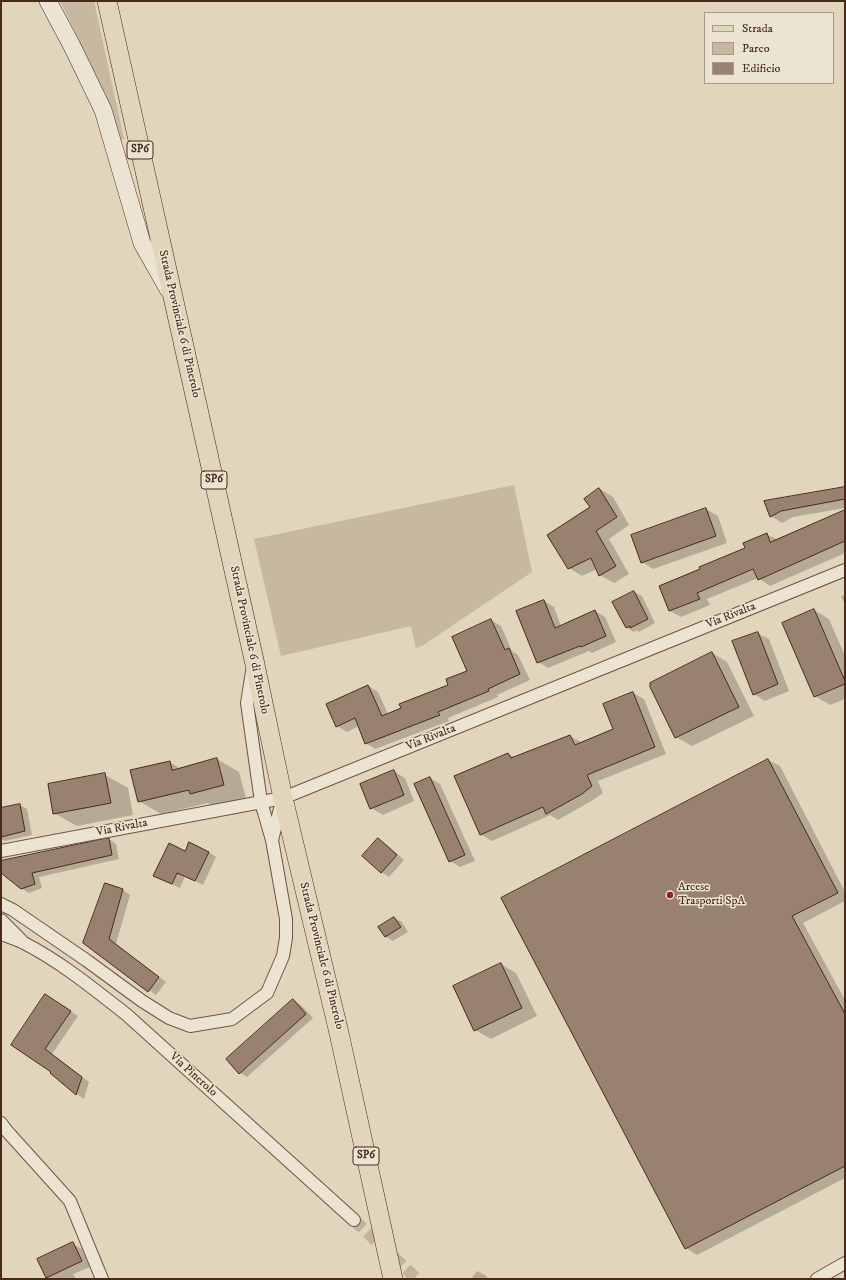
<!DOCTYPE html>
<style>
body{margin:0}
#map{position:relative;width:846px;height:1280px;overflow:hidden;background:#e1d5bc;font-family:"IM FELL DW Pica",serif}
canvas{display:block}
.frame{position:absolute;inset:0;border:2px solid #49291c;pointer-events:none}
.legend{position:absolute;left:704px;top:12px;width:130px;height:72px;box-sizing:border-box;background:#ece4d3;border:1px solid #ab998a;margin:0;padding:5px 7px;list-style:none;font-size:12px;color:#49291c}
.legend li{display:flex;align-items:center;gap:8px;height:20px}
.legend b{width:20px;border:1px solid #ab998a}
</style>
<div id="map">
<canvas width="846" height="1280"></canvas>
<div class="frame"></div>
<ul class="legend">
<li><b style="height:5px;background:#e1d5bc"></b>Strada</li>
<li><b style="height:11px;background:#c7b8a1"></b>Parco</li>
<li><b style="height:11px;background:#98826f"></b>Edificio</li>
</ul>
</div>
<script>
const ctx = document.querySelector('canvas').getContext('2d');
ctx.lineJoin = 'round';
function fillPath(path, color) { ctx.fillStyle = color; ctx.fill(path, 'evenodd'); }
function strokePath(path, color, width, dash) { ctx.strokeStyle = color; ctx.lineWidth = width; ctx.lineCap = dash ? 'butt' : 'round'; ctx.setLineDash(dash || []); ctx.stroke(path); }
function drawText(font, color, halo, rows, align = 'center') {
  ctx.font = font + ' "IM FELL DW Pica",serif'; ctx.lineWidth = 3; ctx.setLineDash([]); ctx.textBaseline = 'middle'; ctx.strokeStyle = halo; ctx.fillStyle = color; for (const [text, x, y, turn = 0] of rows) {
    ctx.save(); ctx.translate(x, y); ctx.rotate((+turn || 0) * Math.PI / 180); ctx.textAlign = isNaN(turn) ? turn : align; if (halo) ctx.strokeText(text, 0, 0); ctx.fillText(text, 0, 0); ctx.restore();
  }
}
const green = new Path2D(`
 M60,1h34l30,138 -3,2 -10,-34z
 M514,485l18,87 -110,74 -6,2 -5,-22 -130,30 -27,-117z`);
const shadow = new Path2D(`
 M845,488v20l-52,9 -11,6 -11,-7 -6,-14z
 M600,489l13,8 16,28 -20,14 20,35 -15,9 -14,-8 -3,-6 -15,7 -13,-8 22,-61z
 M706,509l12,7 9,27 -74,26 -11,-7z
 M845,511v42l-75,33 -12,-8 -51,21 3,6 -29,12 -11,-6 -10,-24 42,-17 44,-22 20,-14 12,6z
 M634,592l8,4 13,27 -16,9 -2,-2 -3,2 -8,-5z
 M845,595v10l-4,-9z
 M544,601l10,6 7,19 34,-15 10,6 11,25 -24,11 -3,-2 -41,17 -10,-6z
 M814,610l15,9 16,37v43l-15,6 -15,-9z
 M491,620l10,6 11,25 6,4 12,25 -33,15 1,2 -50,21 1,3 -74,28 -9,-6 -7,-17 -12,6 -10,-6 31,-40 10,6 10,22 62,-29 18,-14z
 M757,633l12,6 20,52 -24,10 -11,-7z
 M712,653l15,9 27,54 -62,30 -16,-9z
 M633,693l11,6 22,55 -68,27 5,12 -10,7 -35,20 -8,-5 -58,26 -12,-7 28,-80 7,3 55,-21 11,6 33,-12z
 M217,759l22,13 7,26 -32,8 -6,-3 -47,11 -22,-13 31,-39 11,7z
 M768,760l12,6 65,126v9l-42,22 42,77v178l-148,77 -11,-7 -183,-350z
 M393,771l12,7 9,23 -31,14 -12,-7z
 M105,775l23,13 5,27 -56,11 -23,-13z
 M430,778l10,6 35,77 -15,6 -10,-6z
 M20,805l7,4 5,26 -27,6 -4,-2v-30z
 M109,839l7,5 3,15 -80,18 3,11 -13,5 -8,-5 -20,-16v-10z
 M379,839l7,5 18,16 -15,17 -8,-5z
 M185,852h24l7,5 -13,28 -18,-9 -5,12 -18,-8z
 M123,890l7,5 -14,49 50,38 -10,13 -72,-52z
 M394,918l8,4 6,10 -15,9 -7,-4z
 M501,964l15,9 21,43 -46,23 -16,-9z
 M53,1000l25,16 -26,38 37,28 -5,17 -7,-5 -26,-21 1,-2 -40,-26z
 M293,1000l8,5 12,13 -66,59 -7,-4z
 M73,1244l9,5 8,18 -17,7 3,5h-29l-9,-20z
 M477,1271l8,4 4,4h-18z`);
const building = new Path2D(`
 M845,487v12l-64,12 -11,6 -6,-16z
 M599,488l18,29 -21,14 20,35 -17,10 -8,-18 -23,11 -21,-34 43,-28 -6,-8z
 M706,508l10,28 -75,27 -10,-28z
 M845,510v31l-87,39 -5,-11 -56,24 3,6 -31,12 -10,-25 41,-17 -1,-2 46,-19 -2,-5 24,-10 3,9z
 M634,591l14,28 -18,9v-2l-4,2 -14,-26z
 M544,600l11,28 40,-18 11,26 -25,11 -1,-1 -43,17 -21,-52z
 M814,609l31,72v3l-31,13 -32,-74z
 M491,619l14,31 4,-2 11,26 -32,15 1,2 -51,21 2,3 -75,29 -10,-26 -19,9 -10,-23 42,-19 14,31 19,-8 -2,-4 49,-19 -2,-6 21,-8 -15,-34z
 M758,632l20,52 -25,11 -21,-54z
 M712,652l27,55 -64,31 -25,-51v-4z
 M633,692l22,55 -68,28 5,11 -10,8 -36,20 -3,-7 -63,28 -26,-59 54,-23 3,5 59,-23 5,10 38,-16 -10,-25z
 M217,758l7,27 -34,9 -1,-4 -51,12 -8,-32 40,-9 2,9z
 M768,759l70,134 -46,23 53,98v152l-160,83 -184,-351z
 M394,770l10,25 -34,14 -10,-25z
 M105,773l6,30 -58,11 -5,-30z
 M430,777l35,78 -16,7 -35,-78z
 M20,804l5,27 -24,6v-29z
 M109,838l3,17 -80,18 3,11 -14,5 -20,-16v-12z
 M378,838l19,17 -16,18 -19,-17z
 M189,842l20,10 -14,29 -18,-8 -5,11 -19,-8 16,-33 16,8z
 M105,883l18,6 -14,50 50,38 -11,15 -65,-49z
 M394,917l7,10 -16,10 -7,-10z
 M501,963l21,45 -48,23 -21,-45z
 M45,994l26,17 -26,38 37,28 -6,18 -26,-22 1,-1 -40,-27z
 M293,999l13,15 -67,60 -13,-15z
 M73,1242l9,19 -36,17 -9,-19z`);
const streetTunnel = new Path2D(`
 M354,1220l63,59`);
const street = new Path2D(`
 M272,840l10,-39
 M1,851l282,-53 562,-228
 M1,904l12,6 73,50 56,41 27,17 21,8 42,-7 35,-26 16,-37 3,-18v-19l-14,-79 -11,-38 -14,-99 5,-31
 M1,920l20,20
 M1,934c8,3 16,5 23,9 37,19 70,46 103,72l227,205
 M1,1123l5,7 64,71 32,78
 M817,1279l28,-16`);
const secondary = new Path2D(`
 M48,1l24,45 31,64 39,133 26,46`);
const primary = new Path2D(`
 M107,1l147,659 29,138 56,235 54,246`);
const markers = [
 [670,895,4,"#8f2418"]
];
const shields = [
 [140,150,26],
 [214,480,26],
 [366,1156,26]
];
const shieldNames = [
 ["SP6",140,150],
 ["SP6",214,480],
 ["SP6",366,1156]
];
const streetNames = [
 ["Strada Provinciale 6 di Pinerolo",179,324,77],
 ["Via Rivalta",731,616,-22],
 ["Strada Provinciale 6 di Pinerolo",249,640,78],
 ["Via Rivalta",431,738,-22],
 ["Via Rivalta",122,828,-11],
 ["Strada Provinciale 6 di Pinerolo",321,956,76],
 ["Via Pinerolo",193,1075,42]
];
const poiNames = [
 ["Arcese",678,888],
 ["Trasporti SpA",678,902]
];
fillPath(green, '#c7b8a1');
fillPath(shadow, '#0003');
fillPath(building, '#98826f');
strokePath(building, '#49291c', 1);
strokePath(streetTunnel, '#c3b39c', 12, [12, 6]);
strokePath(street, '#6f5444', 14);
strokePath(secondary, '#49291c', 18);
strokePath(primary, '#49291c', 20);
strokePath(street, '#ece4d3', 12);
strokePath(secondary, '#ece4d3', 17);
strokePath(primary, '#e1d5bc', 19);
for (const [x, y, r, color] of markers) { const dot = new Path2D(); dot.arc(x, y, r, 0, 2 * Math.PI); ctx.fillStyle = color; ctx.fill(dot); strokePath(dot, '#ece4d3', 1.5); }
for (const [x, y, w] of shields) { const box = new Path2D(); box.roundRect(x - w / 2, y - 9, w, 18, 3); ctx.fillStyle = '#ece4d3'; ctx.fill(box); strokePath(box, '#49291c', 1); }
drawText('bold 11px', '#49291c', null, shieldNames);
drawText('12px', '#49291c', '#ece4d3', streetNames);
drawText('12px', '#49291c', '#ece4d3', poiNames, 'left');
</script>
